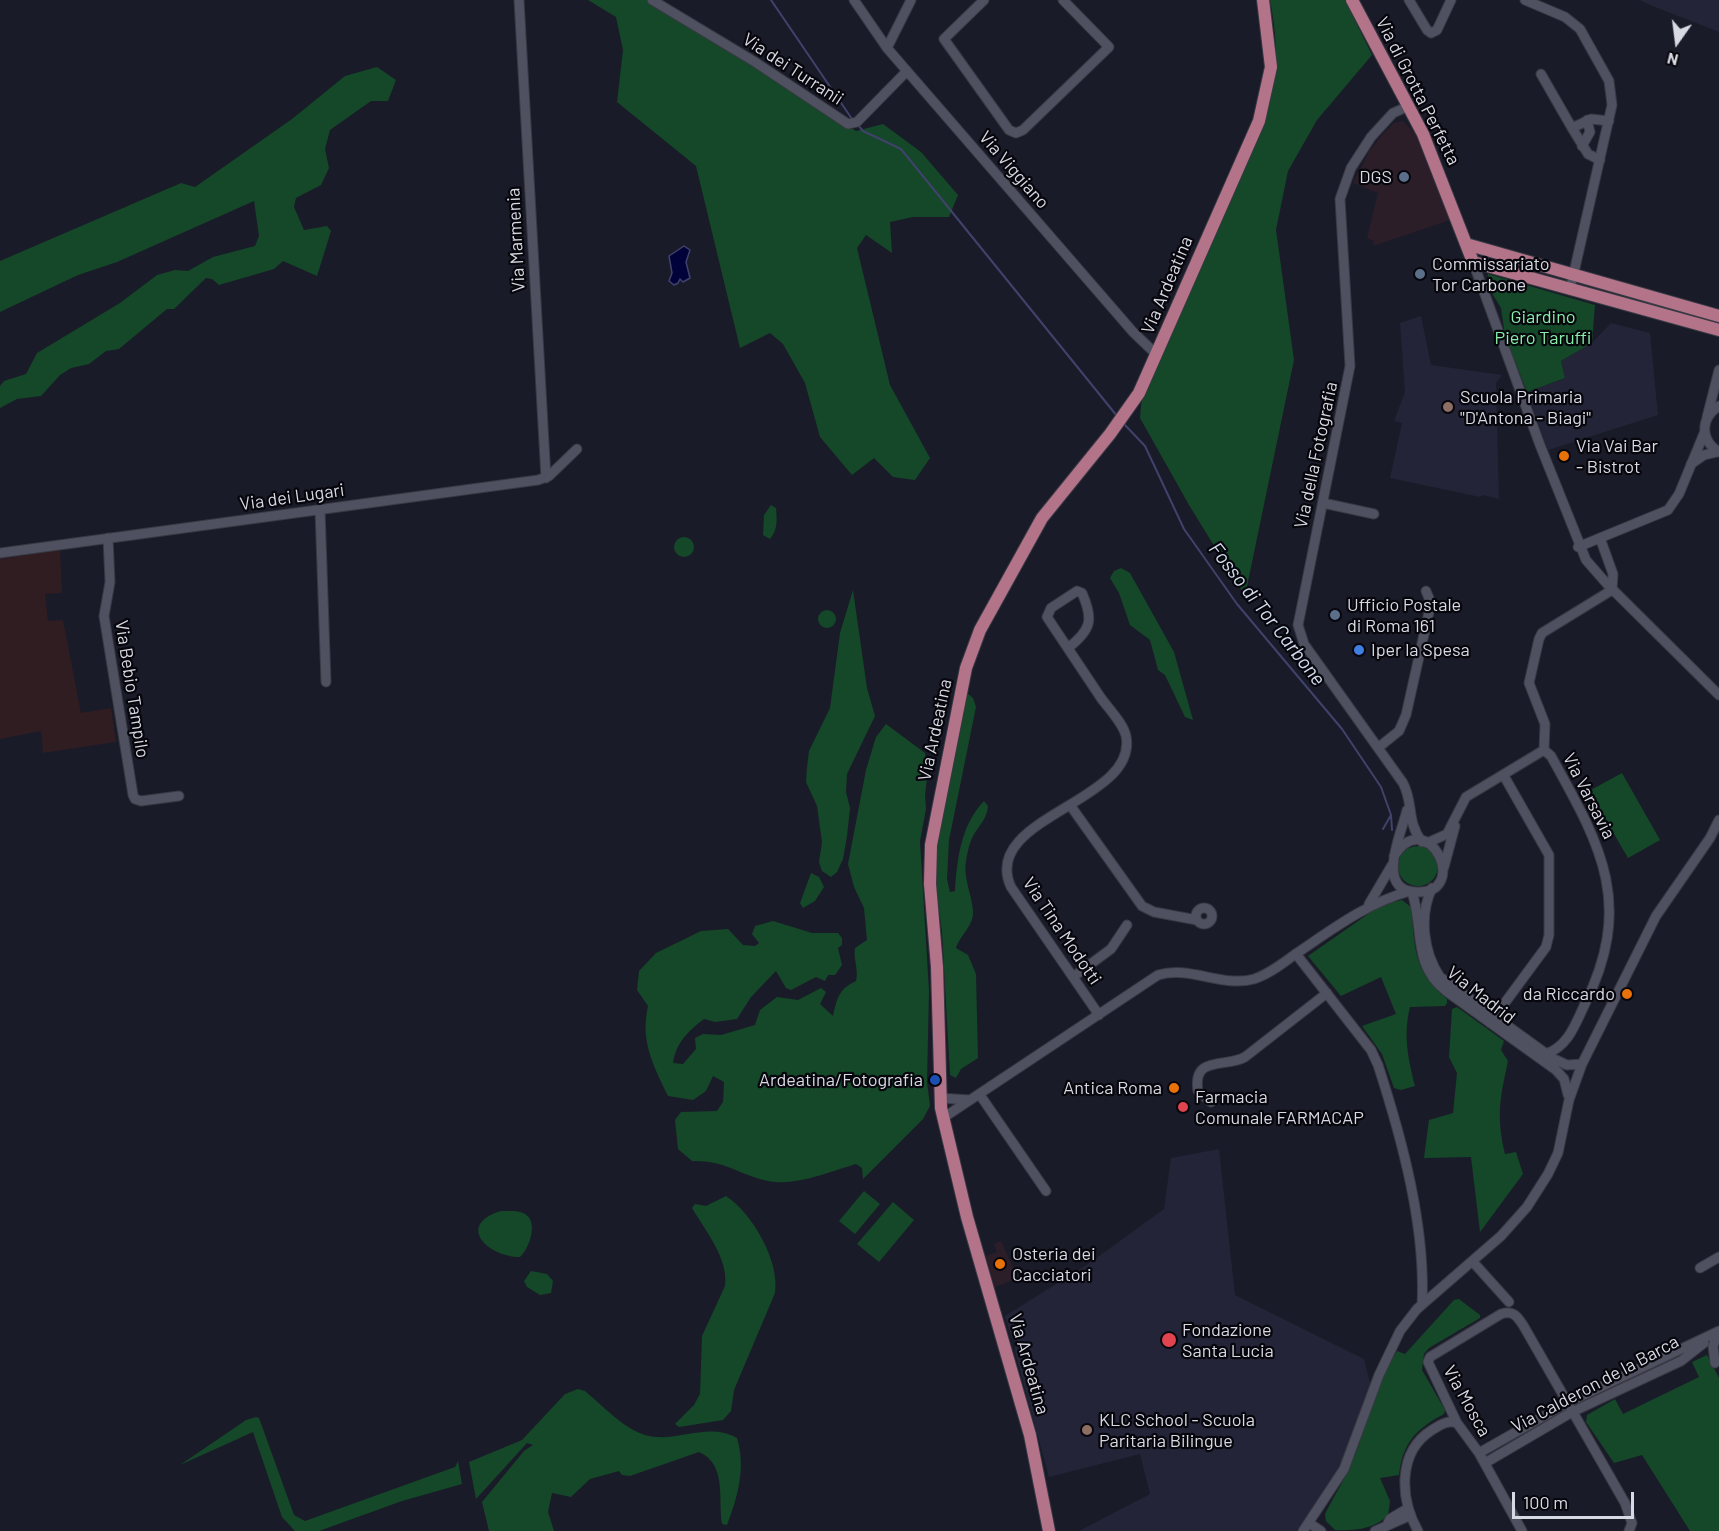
<!DOCTYPE html>
<style>
body{margin:0}
#map{position:relative;width:1719px;height:1531px;overflow:hidden;background:#1a1b28;font-family:Barlow,sans-serif}
canvas{display:block}
.north{position:absolute;left:1647px;top:12px;width:60px;height:60px;-webkit-text-stroke:4px #06060c;paint-order:stroke;rotate:194deg;font-size:16px;font-weight:700;line-height:24px;text-align:center;color:#d8d9e3}
.north::after{content:'';display:block;margin:auto;width:21px;height:27px;background:#d8d9e3;clip-path:polygon(50% 0,100% 100%,50% 72%,0 100%)}
.scale{position:absolute;left:1512px;top:1492px;width:122px;height:27px;box-sizing:border-box;border:3px solid #d8d9e3;border-top:0;padding-left:8px;font-size:18px;line-height:21px;white-space:nowrap;color:#d8d9e3;-webkit-text-stroke:4px #06060c;paint-order:stroke}
</style>
<div id="map">
<canvas width="1719" height="1531"></canvas>
<div class="north">N</div>
<div class="scale">100 m</div>
</div>
<script>
const ctx = document.querySelector('canvas').getContext('2d');
ctx.lineJoin = 'round';
function fillPath(path, color) { ctx.fillStyle = color; ctx.fill(path, 'evenodd'); }
function strokePath(path, color, width, dash) { ctx.strokeStyle = color; ctx.lineWidth = width; ctx.lineCap = dash ? 'butt' : 'round'; ctx.setLineDash(dash || []); ctx.stroke(path); }
function drawText(font, color, halo, rows, align = 'center') {
  ctx.font = font + ' Barlow,sans-serif'; ctx.lineWidth = 4.5; ctx.setLineDash([]); ctx.textBaseline = 'middle'; ctx.strokeStyle = halo; ctx.fillStyle = color; for (const [text, x, y, turn = 0] of rows) {
    ctx.save(); ctx.translate(x, y); ctx.rotate((+turn || 0) * Math.PI / 180); ctx.textAlign = isNaN(turn) ? turn : align; if (halo) ctx.strokeText(text, 0, 0); ctx.fillText(text, 0, 0); ctx.restore();
  }
}
const commercial = new Path2D(`
 M1403,121l12,12 35,87 -77,26 1,-5 -7,-3 11,-45 -25,-10 16,-31 13,-17 12,-12z
 M1001,1241l17,37 -23,9 -9,-31 11,-4 -3,-8z`);
const industrial = new Path2D(`
 M60,550l2,43 -17,1 3,27 15,-1 18,93 30,-5 5,34 -73,11 -2,-22 -41,8v-180z`);
const built = new Path2D(`
 M1640,0h79v32l-69,-27z
 M1421,316l10,49 71,10 -6,8 3,116 -16,-4 -3,2 -90,-19 12,-55 -8,-2 11,-29 -5,-69z
 M1611,323l39,10 8,82 -110,35 -21,-58 38,-14 -4,-17 31,-18z
 M1219,1149l16,146 129,64 7,28 -27,75 -47,69h-218l71,-37 -10,-40 -91,23 -34,-125v-11l-3,-2 -7,-23 83,-52 76,-55 7,-51z`);
const green = new Path2D(`
 M588,0h68l200,131 27,-7 38,28 37,43 -9,22h-36l-23,5 2,31 -26,-18 -9,13 33,137 40,73 -15,22 -22,-3 -19,-19 -22,17 -32,-38 -15,-54 -22,-39 -13,-11 -30,15 -44,-182 -79,-64 6,-52 -7,-33z
 M1270,0h75l27,55 -55,65 -29,51 -12,59 18,130 -49,236 -56,-91 -49,-87 2,-23 115,-254c19,-54 24,-84 13,-141z
 M377,67l19,13 -8,21h-17l-41,29 -5,19 4,19 -8,17 -25,13 -2,9 10,23 23,-4 4,5 -14,45 -34,-15 -9,8 -55,16 -7,-6 -6,-1 -32,31h-7l-48,40 -13,2 -17,13 -18,4 -11,7 -19,21 -24,3 -17,9v-22l4,-5 22,-7 11,-21 83,-50 37,-28 18,-5 13,1 25,-14 42,-11 4,-10 -5,-35 -137,61 -39,13 -78,37v-51l181,-78 14,4 97,-68 53,-43z
 M1488,274l107,31 -3,38 -31,18 4,17 -38,14 -22,-57 -4,-27 -14,-23z
 M771,505l5,3c1,12 2,21 -6,31l-7,-4 1,-20z
 M674 547a10 10 0 1 1 20 0a10 10 0 1 1-20 0Z
 M1121,568l9,5 44,79 19,68 -8,-3 -20,-42 -7,-5 -8,-30 -20,-15 -11,-32 -9,-15 4,-7z
 M853,590l14,98 8,28 -28,58 -1,18 4,16 -3,28 -4,23 -6,13 -6,5 -9,-6 -3,-9 3,-20 -5,-36 -11,-24 1,-15 2,-16 21,-43 10,-75z
 M818 619a9 9 0 1 1 18 0a9 9 0 1 1-18 0Z
 M966,692l7,6 3,9 -27,133 -2,39 3,13 5,-1c2,-32 6,-66 29,-90l4,5c-1,14 -10,20 -16,32 -3,7 -5,16 -6,23 -3,17 6,34 7,50 1,15 -13,24 -17,37l12,7 8,19 2,84 -17,11 -5,9 -6,-3 -8,-143 -8,-59 3,-33z
 M886,724l39,29 3,17 -3,25 1,14 -6,32 9,150 -2,91 3,24 -7,13 -60,60 -1,-11 -6,-4c-27,8 -64,24 -92,16 -28,-7 -40,-20 -72,-19l-14,-12 -3,-29 6,-8 36,-1 6,-9 1,-20 -11,-6 -7,15 -13,9 -25,-4c-15,-31 -28,-55 -20,-90l-11,-16 2,-19 17,-18 45,-22 27,-2 15,16 12,1 4,-3 -7,-9 3,-8 18,-5 39,12h26l4,5v7l-4,3 4,17 -7,10h-7l-3,6 -9,-4 -25,13 -5,-2 -10,-17 -25,26 -14,22 -22,3 -11,-3c-16,12 -28,24 -31,44l10,1 13,-15 -1,-11 8,-4 18,1 34,-10 5,-15 17,-13 21,3 23,-12 5,4 -6,12 13,12c4,-18 6,-27 23,-35 3,-12 -3,-21 -1,-33l12,-8 -3,-32 -10,-21 -6,-23 18,-94 10,-33z
 M1622,773l38,67 -32,18 -39,-67z
 M1398 866a20 20 0 1 1 40 0a20 20 0 1 1-40 0Z
 M811,873l8,4 5,10 -9,14 -12,7 -3,-5z
 M1402,900l9,7c4,41 2,64 36,92v4l-2,3 -35,1c-7,28 -2,51 5,79l-14,4 -7,-2 -12,-34 -20,-28 34,-12 -15,-37 -40,19 -33,-40 73,-51z
 M1457,1007l47,34 -3,9 7,11c-8,38 -12,54 -3,93l11,-2 7,22 -43,58 -9,-75 -47,1 5,-38 24,-7 4,-40 -8,-16 3,-48z
 M864,1191l16,13 -25,30 -16,-13z
 M726,1196c26,17 54,65 49,97l-41,97 -3,21 -8,9 -44,7 -4,-3 19,-19 6,-11 2,-58 23,-50c4,-27 -20,-56 -33,-78l3,-4 11,2z
 M893,1202l21,18 -35,42 -22,-18z
 M501,1211c8,0 18,-1 24,3 14,8 4,35 -5,43 -32,0 -65,-32 -19,-46z
 M531,1271l16,3 6,7 -2,12 -11,2 -13,-8 -3,-6z
 M1459,1299l21,16v3l-51,30 -5,6 -2,16 23,40 -1,4c-27,14 -42,29 -45,61l-19,3 10,23 -2,15c-16,13 -32,15 -53,14l-9,-9 -1,-7c9,-18 20,-35 28,-54 15,-36 23,-76 44,-109l8,3 49,-54z
 M1707,1355l12,23v153h-29l-48,-76 -28,8 -28,-41 1,-7 28,-16 8,15 76,-37 -7,-15z
 M578,1389l7,2c18,15 38,37 60,44 31,9 62,-14 92,3 9,30 1,58 -10,87l-5,-1c-4,-25 5,-60 -23,-72l-69,24 -8,-1 -3,-4 -29,8 -19,18 -19,-4 -4,19 6,19h-65l-7,-29 42,-51 9,-6 -6,-2 -51,56 -7,-37 53,-22 43,-46z
 M256,1417l3,1 35,97 11,6 150,-54 3,-6 4,23 -60,17 -83,30h-24l-13,-14 -29,-85 -73,33 66,-45z`);
const water = new Path2D(`
 M684,246l6,4 -4,12 4,16 -7,4 -3,-3 -2,4 -4,2 -5,-4 3,-8 -3,-17z`);
const stream = new Path2D(`
 M771,0l81,119
 M858,125l5,6 38,18 216,267
 M1123,423l22,23 39,83 53,75 105,125 39,58 10,28 -8,14
 M1391,815l1,15`);
const minor = new Path2D(`
 M519,0l27,478
 M652,0l103,62 93,62 9,-2 50,-51
 M854,0l33,48 246,284 24,23
 M984,0l-40,39 65,91 7,3 7,-3 86,-83 -46,-47
 M1409,0l18,30 4,3 6,-3 14,-30
 M1525,0l40,17 15,12 29,52 3,24 -40,176
 M887,48l24,-48
 M1541,74l31,54
 M1409,106l-16,7 -22,24 -20,31 -11,31 10,167 -52,259 6,19 99,139c11,21 3,38 19,59
 M1582,146l8,-14 -3,-12
 M1600,160l-12,-6 -16,-26 19,-9 18,2
 M1473,262l67,183 46,115 21,24 112,111
 M1719,406c-19,12 -19,34 0,46
 M1707,417l12,-47
 M1691,464l13,-9 13,-3
 M1323,503l51,11
 M320,510l6,172
 M108,538l2,44 -6,34 29,179 2,4 6,2 38,-5
 M1578,547l90,-37 11,-16 26,-63
 M0,553l538,-73 11,-4 28,-27
 M1068,648c23,-18 26,-28 14,-55l-5,-2 -26,17 -4,9c18,27 36,54 54,81 8,11 22,25 25,38 13,66 -147,81 -115,151l88,128
 M1379,747l20,-16 7,-16 25,-112 -5,-12
 M1544,750l7,6c50,90 84,148 33,250 -9,19 -16,40 -38,48
 M1070,805l72,101 12,6 43,8
 M1427,843l20,-9 19,-37 78,-47 1,-26 -16,-41 10,-44 3,-6 70,-43 1,-16 -13,-36
 M1394,856c34,-53 78,39 22,36 -42,-2 -14,-60 -9,-82
 M1444,867l11,-41
 M1432,888c-13,27 -9,64 8,89l112,81 15,7 15,-1
 M1412,892c12,36 0,73 34,99l110,79 8,9 4,16
 M1369,904l23,-39
 M1196 916a8 8 0 1 1 16 0a8 8 0 1 1-16 0Z
 M1296,954l75,96 7,15c24,74 48,162 44,240
 M1073,977l38,-28 16,-24
 M1490,1023l56,-76 3,-12v-80l-45,-79
 M980,1095l66,96
 M940,1098l30,2
 M1211,1102l-13,-11c-6,-36 28,-23 47,-34l82,-64
 M943,1118l215,-143c32,-10 64,13 96,4 16,-5 30,-17 43,-26 37,-25 70,-50 113,-62
 M1473,1262l36,40
 M1700,1268l19,-11
 M1715,1363l-2,-17 5,-14
 M1479,1453l88,-50 152,-72
 M1485,1463l87,-51 109,-51 23,-18
 M1309,1523l12,8
 M1387,1525l3,-6 17,-10
 M1303,1531l41,-62 35,-94 21,-44 17,-22 84,-73 26,-29 21,-33 10,-21 11,-53 13,-36 74,-148 54,-78 9,-18
 M1375,1531l34,-15
 M1418,1531c-18,-32 -21,-79 14,-101 8,-5 15,-10 25,-7
 M1522,1531l-43,-78 -22,-30 -29,-61 2,-5 71,-43c12,-4 16,2 22,11l102,178 7,20 -3,8`);
const major = new Path2D(`
 M1352,0l71,134 50,128 246,68
 M1466,244l253,72
 M1049,1531l-19,-96 -63,-218 -26,-109 -4,-141 -7,-83 1,-39 35,-177 14,-38 62,-112 68,-84 29,-41 120,-272 12,-54 -8,-67`);
const markers = [
 [1404,177,6,"#5c6f8a"],
 [1420,274,6,"#5c6f8a"],
 [1448,407,6,"#8d6e63"],
 [1564,456,6,"#e8710a"],
 [1335,615,6,"#5c6f8a"],
 [1359,650,6,"#3f7fe0"],
 [1627,994,6,"#e8710a"],
 [935,1080,6,"#1a4fb4"],
 [1174,1088,6,"#e8710a"],
 [1183,1107,6,"#e0444e"],
 [1000,1264,6,"#e8710a"],
 [1169,1340,8,"#e0444e"],
 [1087,1430,6,"#8d6e63"]
];
const streetNames = [
 ["Via dei Turranii",793,69,33],
 ["Via di Grotta Perfetta",1418,91,63],
 ["Via Viggiano",1014,170,49],
 ["Via Marmenia",516,240,-93],
 ["Via Ardeatina",1167,285,-67],
 ["Via della Fotografia",1316,455,-78],
 ["Via dei Lugari",292,497,-8],
 ["Via Bebio Tampilo",132,689,81],
 ["Via Ardeatina",935,730,-78],
 ["Via Varsavia",1589,796,63],
 ["Via Tina Modotti",1062,931,56],
 ["Via Madrid",1481,995,38],
 ["Via Ardeatina",1029,1364,74],
 ["Via Calderon de la Barca",1595,1384,-28],
 ["Via Mosca",1467,1401,61]
];
const poiNames = [
 ["DGS",1392,177,"right"],
 ["Commissariato",1432,264],
 ["Tor Carbone",1432,285],
 ["Scuola Primaria",1460,397],
 ["\"D'Antona - Biagi\"",1460,418],
 ["Via Vai Bar",1576,446],
 ["- Bistrot",1576,467],
 ["Ufficio Postale",1347,605],
 ["di Roma 161",1347,626],
 ["Iper la Spesa",1371,650],
 ["da Riccardo",1615,994,"right"],
 ["Ardeatina/Fotografia",923,1080,"right"],
 ["Antica Roma",1162,1088,"right"],
 ["Farmacia",1195,1097],
 ["Comunale FARMACAP",1195,1118],
 ["Osteria dei",1012,1254],
 ["Cacciatori",1012,1275],
 ["Fondazione",1182,1330],
 ["Santa Lucia",1182,1351],
 ["KLC School - Scuola",1099,1420],
 ["Paritaria Bilingue",1099,1441]
];
const parkNames = [
 ["Giardino",1543,317],
 ["Piero Taruffi",1543,338]
];
const waterNames = [
 ["Fosso di Tor Carbone",1267,614,52]
];
fillPath(commercial, '#2c1e29');
fillPath(industrial, '#2f1d22');
fillPath(built, '#232437');
fillPath(green, '#144828');
fillPath(water, '#000239');
strokePath(water, '#41426c', 1.5);
strokePath(stream, '#41426c', 2);
strokePath(minor, '#383943', 11);
strokePath(major, '#383943', 14);
strokePath(minor, '#4f5161', 9);
strokePath(major, '#b3748a', 12);
for (const [x, y, r, color] of markers) { const dot = new Path2D(); dot.arc(x, y, r, 0, 2 * Math.PI); ctx.fillStyle = color; ctx.fill(dot); strokePath(dot, '#06060c', 2); }
drawText('18px', '#d8d9e3', '#06060c', streetNames);
drawText('18px', '#d8d9e3', '#06060c', poiNames, 'left');
drawText('18px', '#89eeaa', '#06060c', parkNames);
drawText('italic 20px', '#d1dbed', '#06060c', waterNames);
</script>
